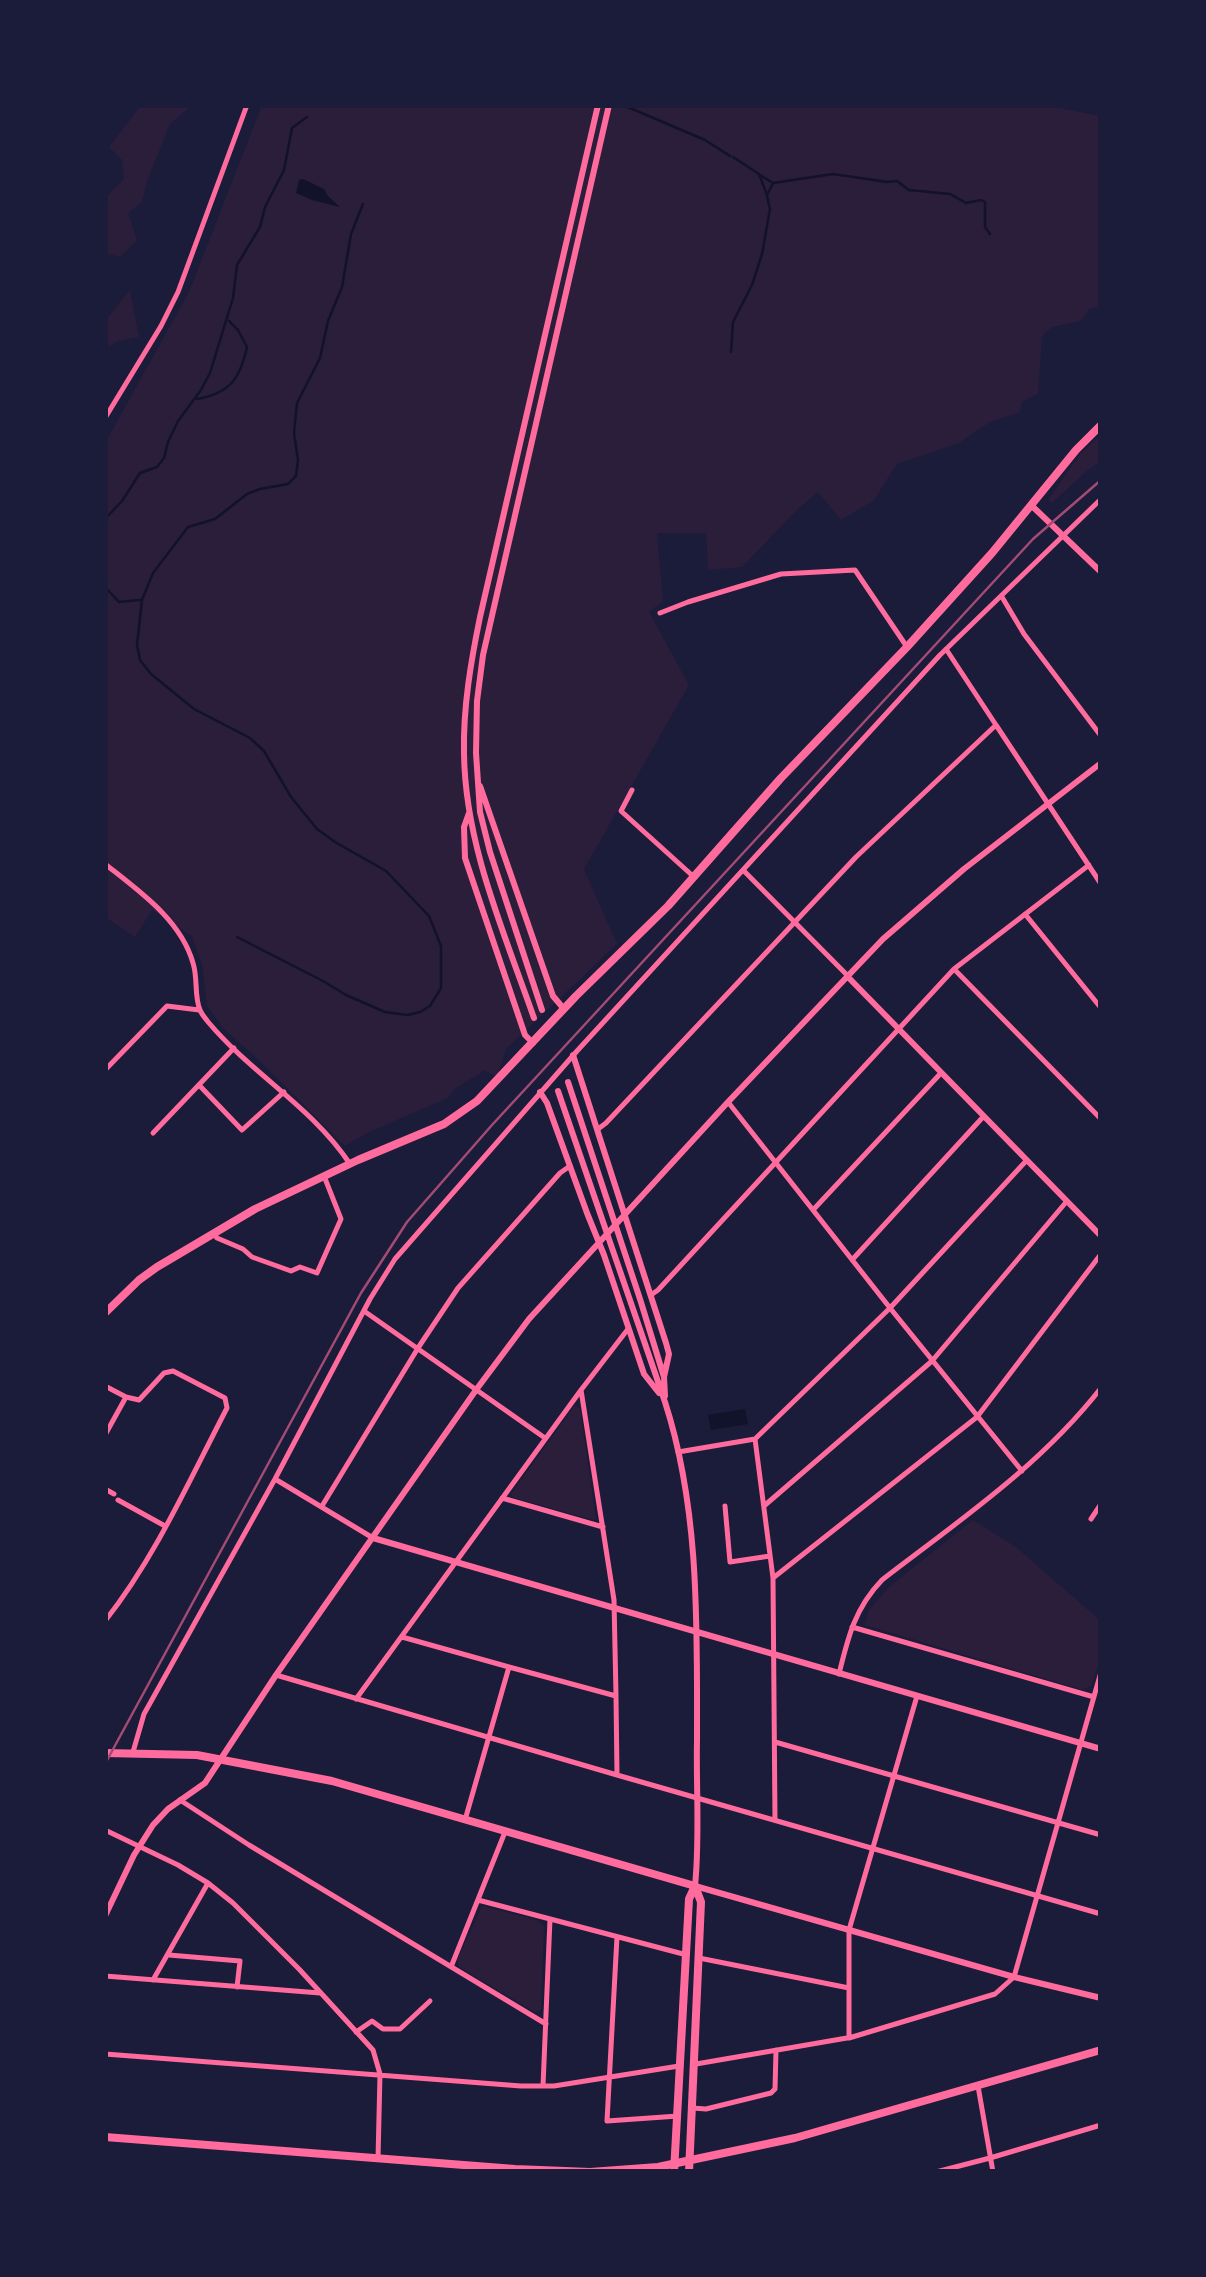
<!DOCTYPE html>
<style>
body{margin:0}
#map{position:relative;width:1206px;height:2277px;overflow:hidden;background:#1b1b3a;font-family:Spectral,serif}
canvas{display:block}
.frame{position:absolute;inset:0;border:108px solid #1b1b3a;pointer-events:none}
</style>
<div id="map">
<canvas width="1206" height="2277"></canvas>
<div class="frame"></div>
</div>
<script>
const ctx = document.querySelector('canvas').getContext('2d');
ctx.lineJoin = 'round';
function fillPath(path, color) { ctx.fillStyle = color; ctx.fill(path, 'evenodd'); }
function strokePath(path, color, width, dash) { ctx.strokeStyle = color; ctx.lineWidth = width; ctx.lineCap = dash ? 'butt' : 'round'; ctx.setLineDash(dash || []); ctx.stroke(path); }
const green = new Path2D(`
 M141,105h52l-23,19 -24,60 -4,18 -14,11 9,27 -17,17 -15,-4v-55l19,-19 -2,-19 -13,-13z
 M262,105h799l2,4 38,7v191l-12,2 -8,12 -29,6 -10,9 -4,58 -16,8 -2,10 -30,10 -31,21 -62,21 -23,36 -33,20 -23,-28 -21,18 -55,57 -34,3 -2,-37h-49l6,68 -14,11 40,73 -105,184 33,75 -111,105 -9,28 -13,-7c-12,11 -28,13 -36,28l-81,35 -22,13 -84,-84 -39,-35 -15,-22 -5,-41 -10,-28 -40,-26 -17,27 -30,-20v-474l84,-151z
 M130,290l9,47 -21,4 -13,8v-34l4,1z
 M1101,435v26l-13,9 -36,33 -4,-3 32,-46z
 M575,1405l5,4 16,109 -2,2 -79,-22 -4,-4z
 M973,1520l43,27 85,74v37l-10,28 -8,4 -218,-65 3,-14 22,-25z
 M482,1906l55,14 7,7 -3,83 -6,2 -76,-45 -2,-7z`);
const water = new Path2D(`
 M303,179l21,10 4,7 12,11 -28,-7 -16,-7 3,-13z
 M745,1409l3,15 -37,6 -3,-15z`);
const stream = new Path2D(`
 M623,105l82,35 25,16
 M733,157l26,17 8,21 6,-12 60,-9 54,8 10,-1 12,9 41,4 16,9 15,-3 4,2v25l5,7
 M760,175l13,8
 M731,352l2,-30 19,-37 10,-31 8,-45 -3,-13
 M197,399c33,-6 43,-20 50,-52l-9,-17 -9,-9
 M105,519l17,-18 18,-28 17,-6 7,-9 4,-16 10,-21 23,-31 9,-17 23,-75 4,-33 23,-38 5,-20 19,-37 8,-42 15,-11
 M105,587l14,15 21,-2
 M237,937l86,44 23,14 39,17 23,3 12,-3 10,-6 11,-18v-42l-12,-30 -43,-45 -51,-29 -18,-13 -26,-32 -27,-46 -14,-13 -56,-29 -43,-35 -11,-14 -3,-15 5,-45 11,-27 35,-46 27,-8 32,-25 13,-5 28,-5 8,-8 2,-16 -4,-27 3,-30 23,-45 8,-37 14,-34 9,-53 12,-30`);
const minor = new Path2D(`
 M105,418l56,-92 17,-34 69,-187
 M1002,597l22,37 77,102
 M660,613l28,-11 93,-28 74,-4 52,77
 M996,725l105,159
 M632,790l-11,21 73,66
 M105,864c34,27 76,56 88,99 5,15 1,33 7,47 2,5 6,9 9,13 43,51 103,84 141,141
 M744,871l103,104
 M1025,914l76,94
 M954,969l147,150
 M105,1070l62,-64 32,4
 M199,1085l43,45 42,-38
 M728,1102l162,206 132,163
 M598,1129l8,-6 250,-266 140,-132 -50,-76
 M153,1133l81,-85
 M813,1210l128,-137
 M214,1234l3,4 26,11 9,8 39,14 9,-4 17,6 24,-54 -17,-43
 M852,1260l131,-143
 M651,1295l7,-5 296,-321 135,-104
 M364,1311l181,127
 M105,1386l21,11 -21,38
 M581,1390l47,-61
 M755,1439l18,139 2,242
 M678,1452l77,-13 135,-131 136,-147
 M275,1479l98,59
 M105,1489l9,5
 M502,1498l101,29
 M118,1500l47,26
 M322,1506l96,-158 40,-60 102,-115 10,-7
 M725,1506l5,56 40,-6
 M764,1506l168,-145 135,-160
 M1091,1519l10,-15
 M773,1578l204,-161 124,-163
 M105,1621c50,-63 85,-142 122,-213l-2,-10 -52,-27 -9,2 -25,27 -13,-3
 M852,1627l242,70
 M402,1637l107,30
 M839,1674c9,-37 16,-66 43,-94 78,-60 158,-114 219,-192
 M276,1675l341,100
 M616,1697l1,78 484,139
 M356,1699l225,-309 33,210 2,96 -107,-29 -44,153
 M775,1742l326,93
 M133,1752l11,-38 131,-235 95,-180 25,-40 182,-208 363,-396 161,-156
 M180,1800l69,45 297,179
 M105,1830l73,35 30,18 25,20 66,66 74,81 7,24 -2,85
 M478,1900l209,55
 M617,1937l-10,184 71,-5
 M169,1955l71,6 -3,26
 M699,1958l150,30v50l146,-44 19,-17 87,-305
 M451,1967l54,-135
 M105,1976l215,17
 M153,1980l55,-97
 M849,1988v-58l68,-234
 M356,2032l16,-11 11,8h17l30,-28
 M105,2054l416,32h33l125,-20
 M696,2064l151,-26
 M543,2086l7,-167
 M978,2086l15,86
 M692,2108l14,1 65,-16 4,-4 1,-39
 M936,2172l54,-14 111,-33`);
const tertiary = new Path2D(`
 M1031,505l70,67
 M480,786l73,210 11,13
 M469,813l-5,14 1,31 60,177 8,8
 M847,976l254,260
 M542,1010l-52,-158 -10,-40 -4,-59 1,-52 6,-46 126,-550
 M534,1018c-30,-86 -69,-173 -70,-265 -1,-46 7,-92 16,-136l118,-512
 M573,1055l93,288 3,11 -5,23
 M568,1082l72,217 24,78 1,19
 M558,1091l107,311c35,108 32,225 32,338 -1,48 3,98 -2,146l319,91 87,21
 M540,1092l7,11 40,110 17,42 40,119 15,19
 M373,1538l728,211
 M105,1916l29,-61 19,-30 15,-16 37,-26 71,-108 200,-285 53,-71 199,-217 155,-163 81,-70 137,-106`);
const secondary = new Path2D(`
 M105,2137l410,32 75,3 68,-5 137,-29 306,-88`);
const primary = new Path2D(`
 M105,1313l34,-33 18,-13 98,-58 103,-49 86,-36 33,-23 99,-105 92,-90 113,-128 126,-131 85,-94 84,-103 25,-25
 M105,1753l92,2 135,26 363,105
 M674,2172l15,-273 6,-13
 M689,2172l12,-270 -6,-16`);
const rail = new Path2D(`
 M105,1764l256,-471 46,-71 85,-97 541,-586 68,-59`);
fillPath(green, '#2a1e3b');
fillPath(water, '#12122b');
strokePath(stream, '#12122b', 2.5);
strokePath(minor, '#ff6b9d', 5);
strokePath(tertiary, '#ff6b9d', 6);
strokePath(secondary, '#ff6b9d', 8);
strokePath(primary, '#ff6b9d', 8);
strokePath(rail, '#a44b75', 2.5);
</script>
